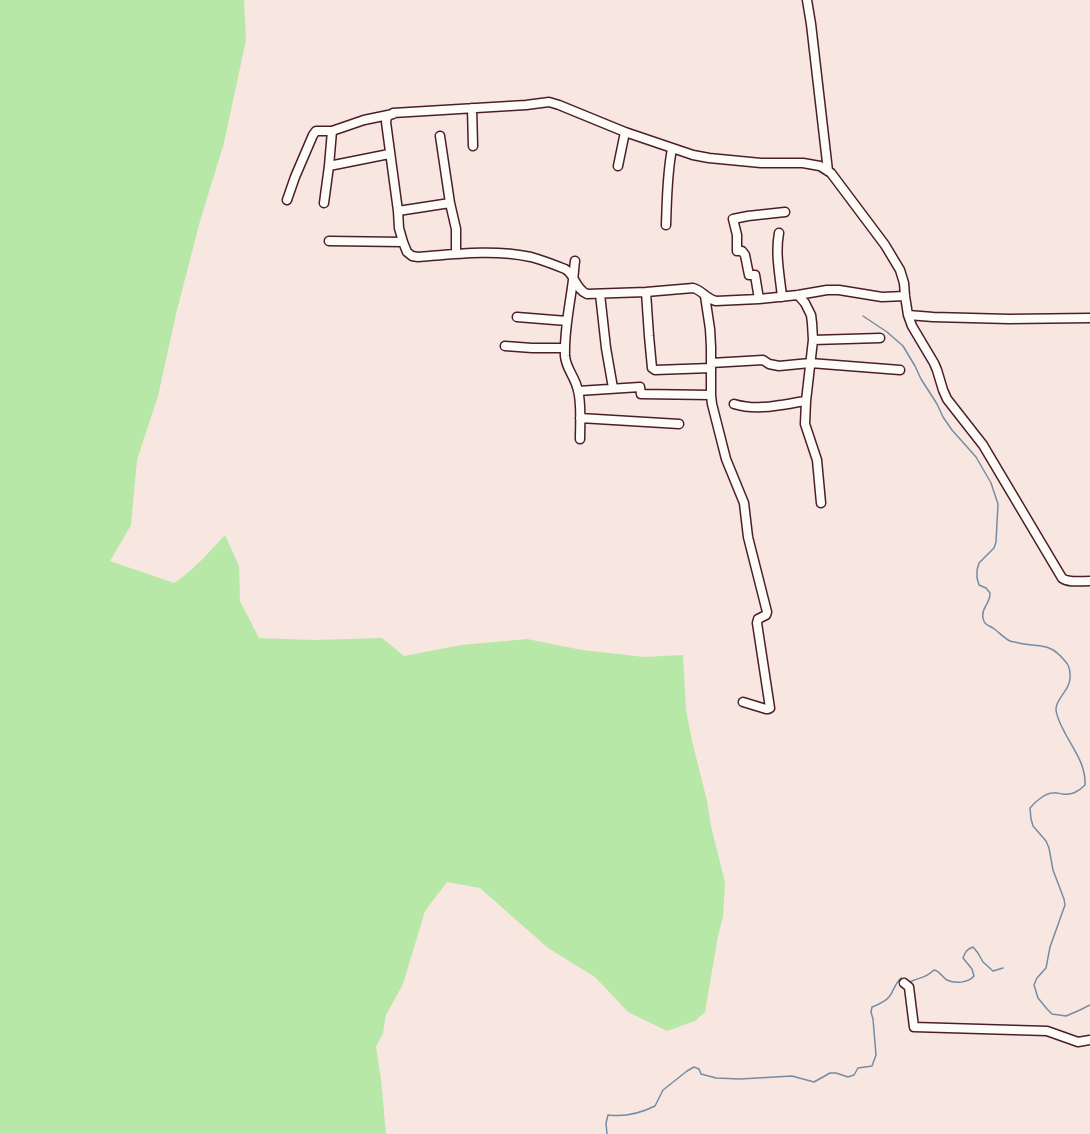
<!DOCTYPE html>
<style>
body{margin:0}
canvas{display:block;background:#f8e6e0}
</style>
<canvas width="1090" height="1134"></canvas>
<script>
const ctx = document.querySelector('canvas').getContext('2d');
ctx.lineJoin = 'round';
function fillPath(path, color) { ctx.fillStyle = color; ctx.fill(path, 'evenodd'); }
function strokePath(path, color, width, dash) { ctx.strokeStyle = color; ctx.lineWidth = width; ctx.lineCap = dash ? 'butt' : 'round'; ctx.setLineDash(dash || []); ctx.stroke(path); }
const green = new Path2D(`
 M0,0h244l2,40 -22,103 -24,78 -23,89 -19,86 -21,64 -6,65 -21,36 64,22c20,-13 35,-31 51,-48l14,31 1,35 19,37 55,2 68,-2 22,18 57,-11 66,-6 55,11 27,3 35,4 39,-2 3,55 6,31 15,60 4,25 14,56 -2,35 -5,19 -13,76 -10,9 -28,10 -39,-19 -33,-35 -47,-29 -68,-60 -33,-6 -22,29 -22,73 -17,31 -3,18 -7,14 5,32 5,55h-386z`);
const stream = new Path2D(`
 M863,316l24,16 16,14 12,20 6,13 16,25 6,13 9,13 24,27 15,26 7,21 -2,38 -2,6 -15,15 -2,7v8l2,7 7,3 4,5c0,2 0,4 -1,6 -2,7 -8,11 -6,19 1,7 5,7 10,10 6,4 11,10 17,13 2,1 6,1 9,2 20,5 30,-2 46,18 3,3 5,8 5,13 2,16 -15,24 -14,36 1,9 6,17 10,25 9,16 20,31 19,50 -7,7 -13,10 -22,9 -3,0 -7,-2 -10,-1 -8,0 -18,9 -23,15l1,11 2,7 13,15 3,7 4,22 11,29 1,6 -15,42 -4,21 -9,10 -3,7 4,13 9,11 5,5 14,2 14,-6 10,-5
 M908,981l2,1c9,-5 15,-3 24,-12 6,1 8,7 13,10 8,4 21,3 27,-4l-2,-7 -9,-11c2,-6 4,-9 10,-11l5,6 5,9 10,9 10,-3
 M607,1134l-1,-11 2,-8c16,2 33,-2 47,-9l8,-16 24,-19 7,-4 5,2 2,5 15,4 24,1 52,-3 22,6 16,-9h6l12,4 6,-2 4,-7 14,-2 4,-11 -3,-36 -2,-7 1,-5c5,-2 13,-5 17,-10 5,-6 6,-14 12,-19l4,2`);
const minor = new Path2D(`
 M807,0l4,24 17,147
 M472,108l1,38
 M329,166l60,-12
 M618,166l7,-34
 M287,200l8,-23 18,-42 3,-4h16
 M324,203l5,-37 3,-35 32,-11 29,-6
 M450,203l6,26v25
 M398,211l52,-8 -10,-67
 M666,225c1,-26 1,-51 6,-76
 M779,233c-4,21 1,43 3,64
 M329,241l74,1
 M575,261c-1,7 -1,13 -2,19 -3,25 -9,50 -8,76 1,12 9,20 12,31 5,13 3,38 3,52
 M646,292l3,44 3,32 3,2 56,-2
 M600,294l6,54 7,40
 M798,295l7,8 6,12 1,8 1,17 -7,61 -1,23 12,36 4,43
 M705,296l5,33 1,18v48l1,9 14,55 18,44 4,34 19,75 -1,3 -8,4 -1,4 13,85 -2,1h-2l-23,-7
 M905,296l-23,1 -43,-7h-12l-29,5 -39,4 -43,2c-10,-2 -14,-11 -23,-13l-47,4 -59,2c-12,-5 -12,-20 -22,-25 -10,-4 -23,-9 -34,-12 -37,-8 -76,-3 -113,0l-6,-1 -5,-4 -4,-10 -4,-14 -1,-17 -12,-89 1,-5 6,-4 133,-8 23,-3 10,3 66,27 68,23 16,3 52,5h42l17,3 11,7 54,72 15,25 4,13 1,13 3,19 25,2 76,2 81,-1
 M759,299l-4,-24h-6l-4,-20 -3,-4h-5v-16l-4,-16 15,-3 37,-4
 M908,315l4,11 22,37 3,7 6,20 4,9 36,46 79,133c6,5 19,3 28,3
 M517,317l50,4
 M813,340l67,-2
 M505,346l27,2h33
 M711,363l52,-3 6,4 10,2 31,-3 90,7
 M578,391l62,-4 1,7 70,1
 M734,404c16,5 31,4 47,1 9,-1 16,-3 25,-4
 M580,418l99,6
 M904,983l5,4 5,40 133,4 31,11 12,-2`);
fillPath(green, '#b8e8a7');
strokePath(stream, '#758da3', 1.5);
strokePath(minor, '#4a1f2b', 11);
strokePath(minor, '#fdfcf7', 8);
</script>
